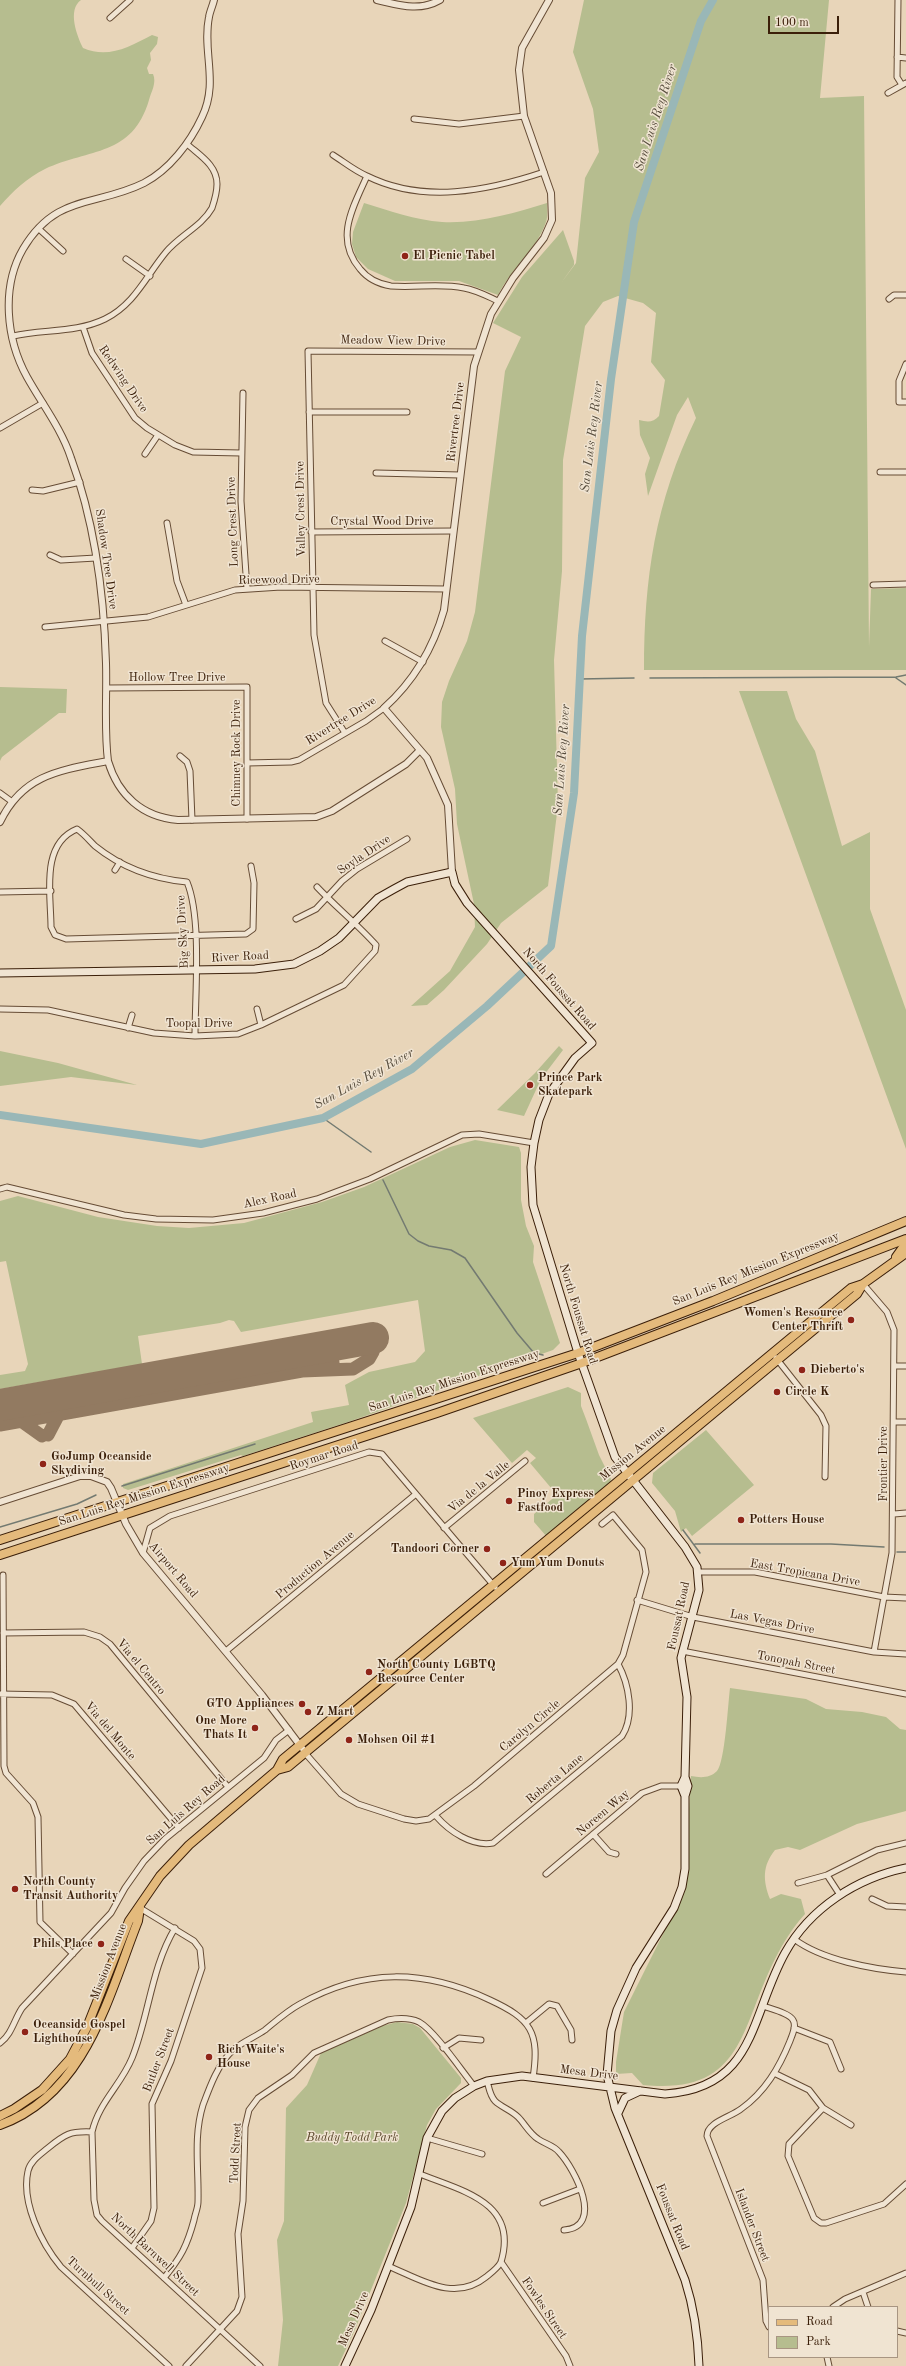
<!DOCTYPE html>
<style>
body{margin:0}
#map{position:relative;width:906px;height:2366px;overflow:hidden;background:#e8d5b9;font-family:"Old Standard TT",serif}
canvas{display:block}
.legend{position:absolute;left:768px;top:2306px;width:130px;height:52px;box-sizing:border-box;background:#f0e4d2;border:1px solid #a89582;margin:0;padding:5px 7px;list-style:none;font-size:12px;color:#3b1f09}
.legend li{display:flex;align-items:center;gap:8px;height:20px}
.legend b{width:20px;border:1px solid #a89582}
.scale{position:absolute;left:768px;top:16px;width:71px;height:18px;box-sizing:border-box;border:2px solid #3b1f09;border-top:0;padding-left:5px;font-size:12px;line-height:14px;white-space:nowrap;color:#3b1f09;-webkit-text-stroke:3px #f0e4d2;paint-order:stroke}
</style>
<div id="map">
<canvas width="906" height="2366"></canvas>
<ul class="legend">
<li><b style="height:5px;background:#e4ba7c"></b>Road</li>
<li><b style="height:11px;background:#b6bd8f"></b>Park</li>
</ul>
<div class="scale">100 m</div>
</div>
<script>
const ctx = document.querySelector('canvas').getContext('2d');
ctx.lineJoin = 'round';
function fillPath(path, color) { ctx.fillStyle = color; ctx.fill(path, 'evenodd'); }
function strokePath(path, color, width, dash) { ctx.strokeStyle = color; ctx.lineWidth = width; ctx.lineCap = dash ? 'butt' : 'round'; ctx.setLineDash(dash || []); ctx.stroke(path); }
function drawText(font, color, halo, rows, align = 'center') {
  ctx.font = font + ' "Old Standard TT",serif'; ctx.lineWidth = 3; ctx.setLineDash([]); ctx.textBaseline = 'middle'; ctx.strokeStyle = halo; ctx.fillStyle = color; for (const [text, x, y, turn = 0] of rows) {
    ctx.save(); ctx.translate(x, y); ctx.rotate((+turn || 0) * Math.PI / 180); ctx.textAlign = isNaN(turn) ? turn : align; if (halo) ctx.strokeText(text, 0, 0); ctx.fillText(text, 0, 0); ctx.restore();
  }
}
const green = new Path2D(`
 M0,0h81c-14,10 -4,36 2,48 25,11 46,-1 69,-13l6,2 -1,7 -7,9 1,7 -4,8 2,6h4c4,9 -2,18 -4,26 -17,57 -59,48 -104,69 -18,9 -32,22 -45,37z
 M584,0h245l-9,98 44,-2 5,551 2,-58 35,-1v82h-262c0,-92 11,-168 52,-252l-8,-21 -11,18 -29,81 -3,-22 5,-16 -10,-23 -1,-15c8,2 14,3 20,-4l6,-36 -14,-18 5,-49 -13,-10 -25,-7 -15,6 -18,24 -22,134 -1,111 -8,89 4,145 -10,81 -47,37 -14,21 -43,46 -17,15 -16,1 39,-35 25,-44 -1,-23 -17,-80 -2,-35 -14,-62 1,-25 7,-21 18,-40 8,-29 30,-241 16,-34 -28,-14 29,-46 41,-47 11,31v4l-13,18 15,-20 9,-85 14,-26 -6,-43 -20,-57z
 M364,203c26,8 51,17 78,19 36,2 72,-9 105,-19 0,6 1,14 -1,19 -9,27 -35,47 -48,73l-39,-14h-64l-27,-12 -12,-12 -4,-13 1,-12z
 M0,687l67,2 -1,24h-7l-57,44 -2,4z
 M739,691h48l9,28 19,32 27,95 28,-14v77l36,101v139z
 M559,1046l4,4 -22,29 -17,37 -27,-6 38,-37z
 M0,1051l58,12 79,22 -66,-8 -71,9z
 M475,1140l44,7 2,6v47l5,26 8,20 -1,16 27,81 -7,7 -202,71 -108,35 -2,-1 -113,35 -5,-2v-4l190,-62 -2,-10 38,-7 -4,-20 24,-13 46,-10 10,-11 -7,-51 -177,32 -7,-11 -5,-1 -9,3 -82,13 4,28 -142,25v-14l25,-4 3,-7 -22,-103 -6,1v-61l18,-5 80,21 59,9 32,2 55,-5 78,-21 42,-15 86,-40z
 M568,1387l13,6v13l5,13 13,36 12,24 -1,5 -63,53 -13,-15v-8l23,-19 -27,-32 6,-5 -9,-8 -15,13 -39,-45z
 M706,1430l48,55 -62,51 -6,-8 -5,4 -6,-21 -23,-28 1,-10z
 M730,1688l76,11 20,10 36,3 24,5 14,12 6,1v81l-49,13 -57,26 -12,-3 -13,3c-13,16 -12,31 -5,49l11,-5 20,5 4,15c-12,13 -22,29 -30,45 -35,69 -31,136 -132,126l-11,-12 -16,1v-12l8,-50 60,-120 7,-116c10,2 19,2 26,-5 8,-9 11,-68 13,-83z
 M397,2022l16,2 7,4 41,50v5l-25,26 -9,16 -21,78 -52,129 -16,34h-60l5,-46 -6,-80 7,-19 2,-113 21,-23 14,-32 61,-27z`);
const stream = new Path2D(`
 M650,678l246,-1 10,-2
 M896,678l10,7
 M580,679l54,-1
 M323,1118l48,34
 M383,1180l26,54 9,7 11,5 22,4 14,8 52,75 17,20 9,2
 M122,1486l133,-42
 M0,1527l77,-23 19,-9
 M683,1530l17,23
 M695,1544h136l53,3
 M897,1552h9`);
const river = new Path2D(`
 M0,1115l201,29 122,-26 89,-49 75,-63 64,-60 23,-153 8,-157 29,-257 23,-157 67,-201 12,-21`);
const taxiway = new Path2D(`
 M233,1363l-6,4 -3,5 3,9 6,2
 M322,1368l11,-5 -3,-17
 M11,1403l-8,8 1,8 8,3
 M45,1417l9,-15 10,-9
 M21,1421l21,15
 M0,1425l302,-54 51,-2 16,-10 4,-7v-14
 M48,1435l11,-21`);
const runway = new Path2D(`
 M0,1405l373,-67`);
const minor = new Path2D(`
 M898,0l-1,77 5,8
 M110,18l20,-18
 M897,57l9,1
 M888,93l18,-10
 M414,119l45,5 65,-8
 M333,155c11,7 22,16 34,21 56,28 120,15 177,-4
 M367,176c-14,31 -33,63 -7,93 8,10 18,15 31,17 25,2 49,-3 73,2 12,2 23,8 34,13
 M39,229l24,22
 M126,259l24,17
 M889,299l5,-4h12
 M83,327l9,26 43,65 12,10 28,17 18,7 48,1
 M13,336c31,-7 63,-3 92,-17 30,-15 41,-43 61,-67 13,-16 36,-26 46,-44 2,-6 5,-18 5,-24 0,-19 -18,-29 -30,-40
 M906,364l-7,17v21h7
 M243,393l-2,108 6,88
 M309,412h98
 M0,428l43,-25
 M145,454l13,-19
 M880,472h26
 M376,473l84,2
 M32,490l11,1 37,-9
 M167,523l10,58 9,24
 M311,532l142,-1
 M50,555l11,5 35,-2
 M873,585l33,-1
 M45,627l103,-10 87,-27 46,-3 165,2
 M385,641l38,21
 M107,688l140,-1v132
 M345,733l-19,-30 -12,-68 -6,-284 170,1
 M180,756l7,6 3,9 2,49
 M247,763l44,-1 8,-2 67,-39 18,-13
 M0,793l11,8
 M115,870l5,-8
 M0,892l51,-1
 M296,919l20,-10 26,-28 15,-12 50,-30
 M0,1009l48,1 106,23 41,3 43,-2 23,-9 83,-40 31,-34 1,-6c-19,-21 -40,-38 -59,-58
 M257,1009l4,16
 M128,1028l4,-13
 M195,1036c0,-41 7,-118 -8,-154 -33,-3 -66,-15 -92,-36 -6,-6 -11,-12 -18,-17 -37,15 -26,66 -26,98l4,8 11,4 180,-5 7,-5 1,-46 -3,-17
 M0,1189l7,-2 117,28 32,4 57,1 50,-7 54,-14 53,-20 92,-44 17,-1 55,9
 M863,1284l24,28 7,18 -2,223 -18,99
 M776,1358l45,57 5,11 -1,51
 M894,1366h12
 M894,1422h12
 M894,1514l12,-1
 M444,1528l81,-67
 M143,1553l7,-25 20,-12 199,-64 13,2 113,133
 M698,1572h57l129,25 22,1
 M3,1575l1,191 2,7 27,30 5,14 2,105 33,32
 M637,1600l56,17 181,35 32,2
 M3,1633l81,-1 16,5 10,7 118,143
 M226,1651l190,-157
 M682,1651l224,43
 M0,1694l52,1 22,9 105,124
 M305,1753l36,41 17,10 46,15 12,2 13,-2 45,-33 144,-122 5,-9 23,-83 -4,-22 -29,-35 -11,9
 M436,1816c13,15 36,31 57,27l129,-107c13,-20 7,-52 -4,-72
 M593,1834l16,18 7,2
 M546,1874l96,-81 19,-7h20
 M827,1875l13,20
 M798,1883l29,-8 50,-25 29,-7
 M872,1899l15,7 19,1
 M175,1928c-24,40 -26,88 -43,130 -11,27 -33,44 -40,74l2,68 3,15 5,6 158,145
 M794,1939c28,21 77,30 112,33
 M763,2006c8,3 26,7 30,14 4,6 -1,15 -3,21 -11,27 -25,51 -49,68 -10,8 -34,13 -34,27l56,144 3,41 3,6
 M526,2023l23,-19 8,2 14,24 1,10
 M794,2028l36,14 11,27
 M0,2043c12,-9 14,-23 22,-35l89,-95 14,-25 19,-27 21,-22 99,-81 12,-18 13,-10
 M443,2048l16,-10 22,2
 M774,2073l35,17 14,18 28,17
 M487,2081c2,7 3,15 8,20 6,6 16,9 23,16 7,7 11,16 20,22 7,5 15,6 21,13 16,17 46,75 5,78
 M823,2108l-34,36 -1,12 26,62 7,5h5l58,-19 22,-20
 M92,2132c-22,-1 -27,2 -44,16 -7,6 -18,13 -20,23 -7,31 13,72 33,96l108,99
 M427,2138l55,16
 M543,2203l37,-14
 M132,2248l19,-27 3,-13 -2,-104 19,-43 31,-93 -2,-19 -6,-8 -54,-33
 M501,2262l65,94 4,10
 M388,2266c32,13 66,37 98,11 5,-4 12,-9 15,-15 18,-60 -39,-71 -81,-88
 M164,2278c17,-21 23,-32 30,-58 1,-6 4,-12 4,-18 1,-33 -5,-65 5,-97 7,-19 15,-41 30,-55 9,-8 22,-13 32,-20 11,-9 22,-19 35,-26 64,-36 124,-35 190,-4 41,19 50,32 43,78
 M863,2292l5,15
 M833,2307l12,-8 61,-26
 M897,2331l9,2
 M827,2357l2,9
 M186,2366l51,-55 5,-14 -4,-63 5,-33 2,-74 4,-17 9,-12 34,-23 22,-22 74,-33c10,-2 22,-2 31,2 16,9 42,48 55,64`);
const tertiary = new Path2D(`
 M214,0c-1,5 -4,11 -5,17 -7,35 10,65 -7,100 -12,26 -33,53 -58,66 -48,24 -88,10 -121,66 -22,38 -17,90 4,128 15,27 34,51 44,81 24,65 33,136 35,205 1,32 -2,66 2,98 10,34 34,56 70,59l138,-3 16,-6 74,-47 14,-14
 M377,0c22,5 42,12 63,0
 M0,822c23,-48 61,-52 108,-61
 M452,872l-4,-67 -21,-47 -43,-50c30,-27 49,-59 60,-98l30,-244 17,-52 22,-36 31,-40 8,-18 -1,-27 -27,-77 -5,-46 3,-22 27,-48
 M0,1502l80,-26h11l16,6 4,6 15,36 17,29 119,142 40,53`);
const secondary = new Path2D(`
 M0,973l255,-4 39,-5 26,-13 19,-13 39,-40 16,-9 13,-7 45,-10 3,12 12,19 125,140 -17,15 -26,36 -10,26 -5,23 -3,24 2,38 45,148 37,104 70,90 12,20 2,23 -18,68 6,39 -2,80
 M685,1777l3,9 -3,10 -4,-10z
 M685,1796v73l-3,18 -8,21 -38,60 -19,42 -6,21 -4,44 8,33 70,172c9,28 13,56 14,86
 M618,2113l7,-15 15,-7
 M345,2366l26,-56 40,-103 16,-69 15,-27 13,-13 19,-12 13,-5 35,-5 143,18c91,-6 85,-78 120,-141 25,-45 72,-75 121,-85`);
const primary = new Path2D(`
 M896,1257l10,-14
 M277,1770l11,-3 12,-10 557,-463 6,-10
 M0,2116l14,-7 28,-19 28,-31 17,-32 42,-106 31,-45 29,-31 88,-75 6,-11 568,-471 12,-4 43,-31
 M0,2125c86,-31 108,-128 138,-204l2,-13`);
const trunk = new Path2D(`
 M0,1540l578,-187 135,-52 193,-80
 M0,1555l437,-142 145,-50 324,-124`);
const markers = [
 [405,256,4,"#8f2418"],
 [530,1085,4,"#8f2418"],
 [851,1320,4,"#8f2418"],
 [802,1370,4,"#8f2418"],
 [777,1392,4,"#8f2418"],
 [43,1464,4,"#8f2418"],
 [509,1501,4,"#8f2418"],
 [741,1520,4,"#8f2418"],
 [487,1549,4,"#8f2418"],
 [503,1563,4,"#8f2418"],
 [369,1672,4,"#8f2418"],
 [302,1704,4,"#8f2418"],
 [308,1712,4,"#8f2418"],
 [255,1728,4,"#8f2418"],
 [349,1740,4,"#8f2418"],
 [15,1889,4,"#8f2418"],
 [101,1944,4,"#8f2418"],
 [25,2032,4,"#8f2418"],
 [209,2057,4,"#8f2418"]
];
const poiNames = [
 ["El Picnic Tabel",413,256],
 ["Prince Park",538,1078],
 ["Skatepark",538,1092],
 ["Women's Resource",843,1313,"right"],
 ["Center Thrift",843,1327,"right"],
 ["Dieberto's",810,1370],
 ["Circle K",785,1392],
 ["GoJump Oceanside",51,1457],
 ["Skydiving",51,1471],
 ["Pinoy Express",517,1494],
 ["Fastfood",517,1508],
 ["Potters House",749,1520],
 ["Tandoori Corner",479,1549,"right"],
 ["Yum Yum Donuts",511,1563],
 ["North County LGBTQ",377,1665],
 ["Resource Center",377,1679],
 ["GTO Appliances",294,1704,"right"],
 ["Z Mart",316,1712],
 ["One More",247,1721,"right"],
 ["Thats It",247,1735,"right"],
 ["Mohsen Oil #1",357,1740],
 ["North County",23,1882],
 ["Transit Authority",23,1896],
 ["Phils Place",93,1944,"right"],
 ["Oceanside Gospel",33,2025],
 ["Lighthouse",33,2039],
 ["Rich Waite's",217,2050],
 ["House",217,2064]
];
const streetNames = [
 ["Meadow View Drive",393,341,1],
 ["Redwing Drive",123,379,56],
 ["Rivertree Drive",456,422,-83],
 ["Valley Crest Drive",301,509,-91],
 ["Long Crest Drive",233,522,-92],
 ["Crystal Wood Drive",382,522],
 ["Shadow Tree Drive",106,559,82],
 ["Ricewood Drive",279,580,-1],
 ["Hollow Tree Drive",177,678],
 ["Rivertree Drive",341,721,-32],
 ["Chimney Rock Drive",237,753,-90],
 ["Soyla Drive",364,855,-34],
 ["Big Sky Drive",183,932,-93],
 ["River Road",240,957,-3],
 ["North Foussat Road",559,989,49],
 ["Toopal Drive",199,1024],
 ["Alex Road",270,1199,-12],
 ["San Luis Rey Mission Expressway",756,1269,-22],
 ["North Foussat Road",578,1314,73],
 ["San Luis Rey Mission Expressway",454,1381,-18],
 ["Mission Avenue",633,1453,-39],
 ["Roymar Road",324,1456,-18],
 ["Frontier Drive",884,1464,-90],
 ["Via de la Valle",479,1487,-39],
 ["San Luis Rey Mission Expressway",144,1495,-18],
 ["Production Avenue",315,1565,-40],
 ["Airport Road",173,1570,50],
 ["East Tropicana Drive",805,1573,10],
 ["Foussat Road",679,1616,-78],
 ["Las Vegas Drive",772,1622,11],
 ["Tonopah Street",796,1663,11],
 ["Via el Centro",141,1667,50],
 ["Carolyn Circle",530,1726,-40],
 ["Via del Monte",110,1731,50],
 ["Roberta Lane",555,1779,-40],
 ["San Luis Rey Road",186,1810,-41],
 ["Noreen Way",603,1813,-40],
 ["Mission Avenue",109,1962,-69],
 ["Butler Street",159,2060,-69],
 ["Mesa Drive",589,2073,7],
 ["Todd Street",236,2153,-87],
 ["Foussat Road",672,2217,68],
 ["Islander Street",752,2225,69],
 ["North Barnwell Street",155,2255,43],
 ["Turnbull Street",98,2286,42],
 ["Fowles Street",544,2308,56],
 ["Mesa Drive",354,2319,-66]
];
const parkNames = [
 ["Buddy Todd Park",352,2138]
];
const waterNames = [
 ["San Luis Rey River",656,118,-72],
 ["San Luis Rey River",592,437,-83],
 ["San Luis Rey River",562,760,-86],
 ["San Luis Rey River",364,1079,-29]
];
fillPath(green, '#b6bd8f');
strokePath(stream, '#737a71', 1.5);
strokePath(river, '#99b7b7', 8);
strokePath(taxiway, '#927a61', 13);
strokePath(runway, '#927a61', 32);
strokePath(minor, '#664c35', 7);
strokePath(tertiary, '#664c35', 8);
strokePath(secondary, '#3b1f09', 9);
strokePath(primary, '#3b1f09', 10);
strokePath(trunk, '#3b1f09', 10);
strokePath(minor, '#f0e4d2', 5);
strokePath(tertiary, '#f0e4d2', 6);
strokePath(secondary, '#f0e4d2', 7);
strokePath(primary, '#e4ba7c', 8);
strokePath(trunk, '#e4ba7c', 8);
for (const [x, y, r, color] of markers) { const dot = new Path2D(); dot.arc(x, y, r, 0, 2 * Math.PI); ctx.fillStyle = color; ctx.fill(dot); strokePath(dot, '#f0e4d2', 1.5); }
drawText('bold 12px', '#3b1f09', '#f0e4d2', poiNames, 'left');
drawText('12px', '#3b1f09', '#f0e4d2', streetNames);
drawText('italic 12px', '#5a462a', '#f0e4d2', parkNames);
drawText('italic 13px', '#574d3d', '#f0e4d2', waterNames);
</script>
